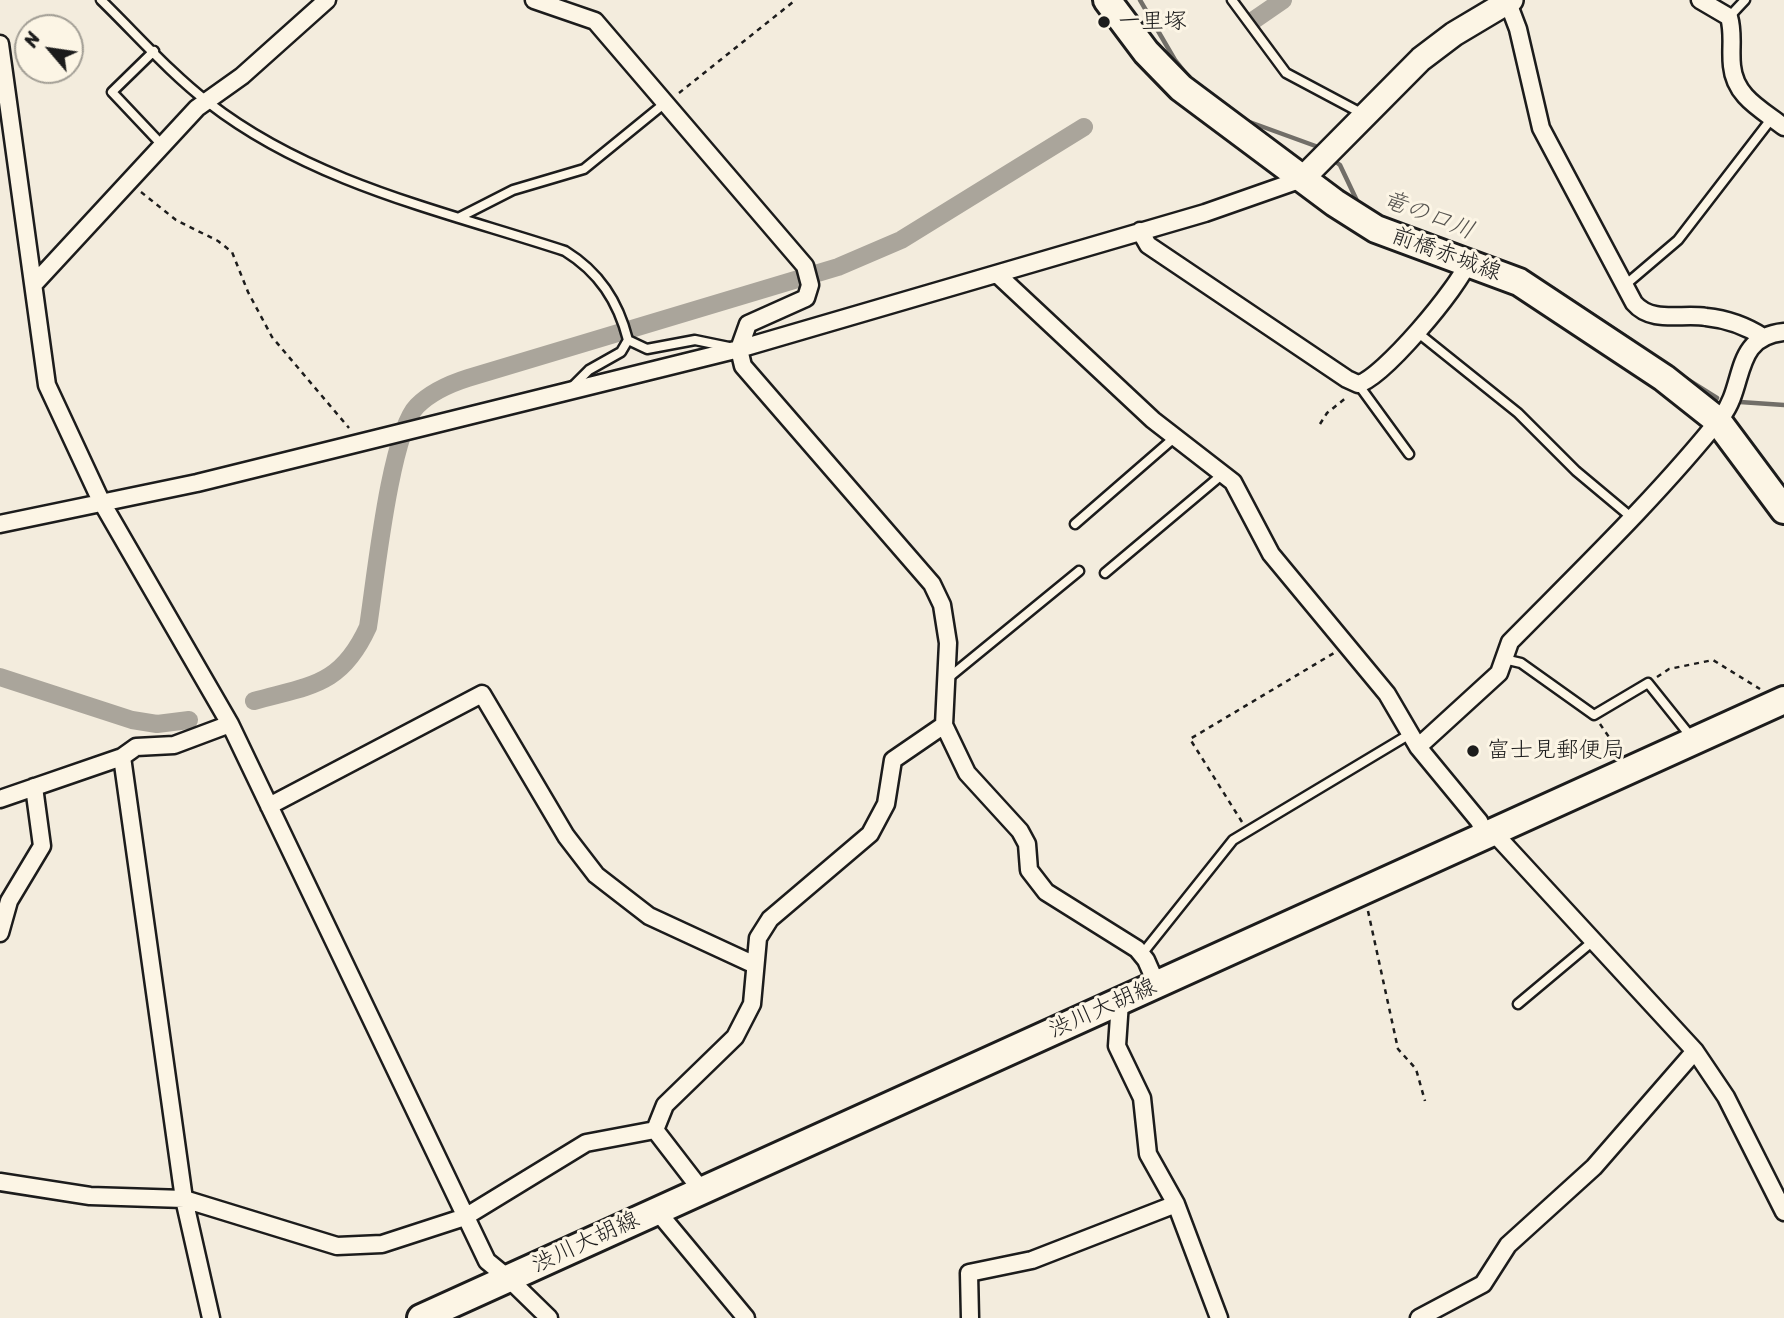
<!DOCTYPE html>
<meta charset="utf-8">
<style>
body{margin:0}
#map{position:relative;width:1784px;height:1318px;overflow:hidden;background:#f3ecdd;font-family:Sriracha,sans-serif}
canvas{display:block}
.north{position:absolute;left:14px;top:14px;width:70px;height:70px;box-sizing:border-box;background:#fcf5e5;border:2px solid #a29e95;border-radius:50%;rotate:299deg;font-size:19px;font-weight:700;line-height:28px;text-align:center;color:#1c1c1c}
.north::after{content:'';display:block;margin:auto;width:24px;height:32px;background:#1c1c1c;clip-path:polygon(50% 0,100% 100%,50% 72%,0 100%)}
</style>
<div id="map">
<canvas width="1784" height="1318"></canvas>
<div class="north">N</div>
</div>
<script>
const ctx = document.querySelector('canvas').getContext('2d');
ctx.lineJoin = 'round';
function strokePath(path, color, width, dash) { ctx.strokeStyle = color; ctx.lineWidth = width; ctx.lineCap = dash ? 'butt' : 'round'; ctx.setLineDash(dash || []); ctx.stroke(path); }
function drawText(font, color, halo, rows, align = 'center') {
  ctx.font = font + ' Sriracha,"Klee One",sans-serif'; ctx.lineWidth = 6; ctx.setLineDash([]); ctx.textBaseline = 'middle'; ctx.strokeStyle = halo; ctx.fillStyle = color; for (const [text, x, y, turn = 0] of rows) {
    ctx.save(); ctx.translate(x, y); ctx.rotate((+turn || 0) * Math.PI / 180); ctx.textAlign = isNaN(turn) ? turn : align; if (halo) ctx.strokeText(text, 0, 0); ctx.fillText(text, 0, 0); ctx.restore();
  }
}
const stream = new Path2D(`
 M1140,0l35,60 15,19
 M1244,120l77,28
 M1332,159l8,6 19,40
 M1552,288l80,53
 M1682,376l35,22
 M1740,402l44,3`);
const canal = new Path2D(`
 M1254,20l29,-20
 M0,677l132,43 25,4 32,-4
 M254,701c57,-16 87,-15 114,-74 7,-44 22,-194 49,-221 14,-14 32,-22 51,-28l370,-111 63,-27 183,-113`);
const path = new Path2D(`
 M679,93l114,-91
 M141,192l35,28 42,21 14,11 16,40 24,45 77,91
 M1320,424l7,-11 20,-16
 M1657,677l12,-8 44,-9 47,29
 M1600,724l20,29
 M1242,822l-52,-83 144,-86
 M1368,911l30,138 18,20 9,32`);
const lane = new Path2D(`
 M101,0c35,34 69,73 108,103 103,80 234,108 356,148 34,21 53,50 63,89l19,9 48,-9 34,7
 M1232,0l54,73 77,41
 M1729,17l16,-17
 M154,51l-42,41 51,54
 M460,217l53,-27 71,-21 81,-66
 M1624,286l54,-46 94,-122
 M1417,332l101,81 58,58 55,46
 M1358,384l51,70
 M573,386l16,-16 32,-18 7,-12
 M1075,524l99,-86
 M1105,573l119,-100
 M1504,659l17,4 73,52 54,-32 44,55
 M947,679l132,-108
 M1142,954l91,-114 177,-106
 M1518,1004l74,-62`);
const street = new Path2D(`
 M534,0l61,21 210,245 5,19 -4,13 -58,26 -9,25 4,17 189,218 10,21 6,38 -4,82 23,48 53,58 7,13 2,26 17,22 91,57 9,11 11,25
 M1507,0l11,29 23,99 93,175c18,21 48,10 72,14 20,2 40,9 57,20
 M1700,0l29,17c5,17 1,32 3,49 3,31 29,43 52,61
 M0,44l47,341 54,116 129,223 257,537 22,18 40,39
 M1140,231l8,14 199,134 11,5c24,-5 102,-98 110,-122
 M998,275l155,145 80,62 38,72 116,140 31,53 61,74 7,15
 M35,283l162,-175 45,-32 85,-76
 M0,524l197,-41 542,-134 466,-136 97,-34
 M1418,747l81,-74 11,-31c72,-73 148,-146 212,-226 24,-31 10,-79 62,-84
 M122,757l62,442 27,119
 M0,799l122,-42 14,-10 38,-2 56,-21
 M269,806l213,-112 84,142 30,39 53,41 106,49
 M1494,833l201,218 31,46 58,115
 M0,933l9,-32 33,-55 -8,-59
 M1120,1002l-3,44 25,52 6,56 28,50 43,114
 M0,1182l90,14 94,3 153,47 45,-2 83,-27 121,-74 69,-13
 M702,1191l-47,-61 10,-25 70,-68 17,-33 6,-66 12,-19 100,-85 16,-30 7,-44 51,-35
 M657,1211l89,107
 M970,1318l-1,-45 63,-13 144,-56
 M1419,1318l64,-34 25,-39 86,-78 101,-116`);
const secondary = new Path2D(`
 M1302,179l119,-120 33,-25 57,-34`);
const primary = new Path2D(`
 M1107,0l39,52 35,36 154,115 41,26 143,53 145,96 53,42 67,90
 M421,1318l1363,-618`);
const markers = [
 [1104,22,7,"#1c1c1c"],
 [1473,751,7,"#1c1c1c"]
];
const poiNames = [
 ["一里塚",1118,22],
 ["富士見郵便局",1487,751]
];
const streetNames = [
 ["前橋赤城線",1446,255,20],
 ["渋川大胡線",1103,1009,-24],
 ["渋川大胡線",586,1243,-25]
];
const waterNames = [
 ["竜の口川",1428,216,21]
];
strokePath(stream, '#716e68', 4.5);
strokePath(canal, '#aaa59b', 18);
strokePath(lane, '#1c1c1c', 13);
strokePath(street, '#1c1c1c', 21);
strokePath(secondary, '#1c1c1c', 28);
strokePath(primary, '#1c1c1c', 32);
strokePath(path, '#1c1c1c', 2.5, [5, 5]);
strokePath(lane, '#fcf5e5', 8);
strokePath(street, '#fcf5e5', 16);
strokePath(secondary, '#fcf5e5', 23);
strokePath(primary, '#fcf5e5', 26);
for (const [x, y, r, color] of markers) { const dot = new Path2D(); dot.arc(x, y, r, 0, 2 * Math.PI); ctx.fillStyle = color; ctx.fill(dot); strokePath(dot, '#fcf5e5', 2.5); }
drawText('23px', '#1c1c1c', '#fcf5e5', poiNames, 'left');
drawText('23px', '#1c1c1c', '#fcf5e5', streetNames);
drawText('italic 24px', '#55534f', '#fcf5e5', waterNames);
</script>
